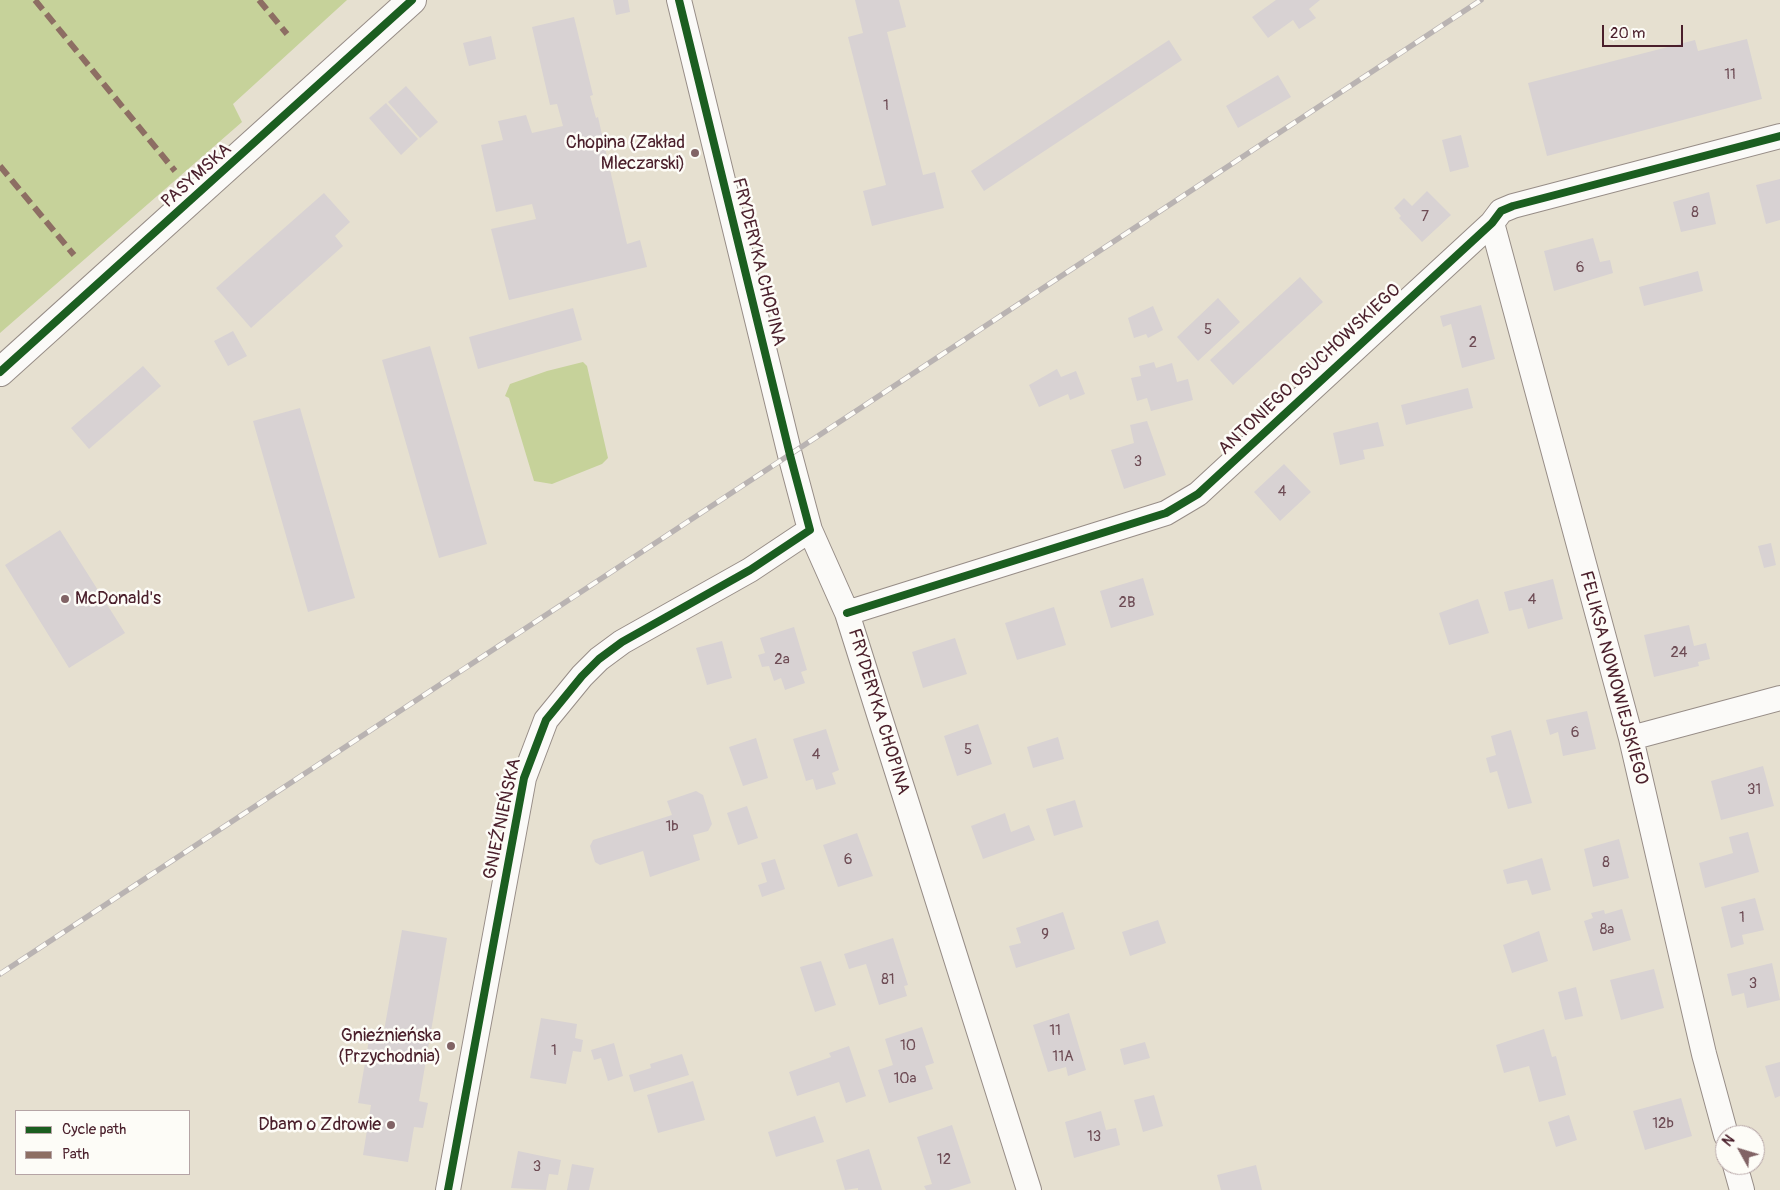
<!DOCTYPE html>
<meta charset="utf-8">
<style>
body{margin:0}
#map{position:relative;width:1780px;height:1190px;overflow:hidden;background:#e6e0d0;font-family:Pangolin,sans-serif}
canvas{display:block}
.legend{position:absolute;left:15px;top:1110px;width:175px;height:65px;box-sizing:border-box;background:#fdfcf7;border:1px solid #b5a4a5;margin:0;padding:6px 9px;list-style:none;font-size:15px;color:#4a1f2b}
.legend li{display:flex;align-items:center;gap:10px;height:25px}
.legend b{width:25px;border:1px solid #b5a4a5}
.north{position:absolute;left:1715px;top:1125px;width:50px;height:50px;box-sizing:border-box;background:#fdfcf7;border:1px solid #b5a4a5;border-radius:50%;rotate:309deg;font-size:14px;font-weight:700;line-height:20px;text-align:center;color:#4a1f2b}
.north::after{content:'';display:block;margin:auto;width:18px;height:22px;background:#816365;clip-path:polygon(50% 0,100% 100%,50% 72%,0 100%)}
.scale{position:absolute;left:1602px;top:25px;width:81px;height:22px;box-sizing:border-box;border:2px solid #4a1f2b;border-top:0;padding-left:6px;font-size:15px;line-height:18px;white-space:nowrap;color:#4a1f2b;-webkit-text-stroke:4px #fdfcf7;paint-order:stroke}
</style>
<div id="map">
<canvas width="1780" height="1190"></canvas>
<ul class="legend">
<li><b style="height:6px;background:#1b5e20"></b>Cycle path</li>
<li><b style="height:6px;background:#8d6e63"></b>Path</li>
</ul>
<div class="north">N</div>
<div class="scale">20 m</div>
</div>
<script>
const ctx = document.querySelector('canvas').getContext('2d');
ctx.lineJoin = 'round';
function fillPath(path, color) { ctx.fillStyle = color; ctx.fill(path, 'evenodd'); }
function strokePath(path, color, width, dash) { ctx.strokeStyle = color; ctx.lineWidth = width; ctx.lineCap = dash ? 'butt' : 'round'; ctx.setLineDash(dash || []); ctx.stroke(path); }
function drawText(font, color, halo, rows, align = 'center') {
  ctx.font = font + ' Pangolin,sans-serif'; ctx.lineWidth = 5; ctx.setLineDash([]); ctx.textBaseline = 'middle'; ctx.strokeStyle = halo; ctx.fillStyle = color; for (const [text, x, y, turn = 0] of rows) {
    ctx.save(); ctx.translate(x, y); ctx.rotate((+turn || 0) * Math.PI / 180); ctx.textAlign = isNaN(turn) ? turn : align; if (halo) ctx.strokeText(text, 0, 0); ctx.fillText(text, 0, 0); ctx.restore();
  }
}
const green = new Path2D(`
 M0,0h347l-114,104 9,18 -242,211z
 M583,362l4,4 21,92 -6,6 -50,20 -18,-3 -25,-83 -4,-2 5,-12 37,-13z`);
const building = new Path2D(`
 M613,0h15l2,12 -14,3z
 M855,0h44l7,27 -19,5 36,143 12,-3 9,36 -72,18 -9,-35 23,-6 -38,-148 15,-4z
 M1276,0h44l-11,9 7,9 -17,11 -6,-9 -25,18 -16,-21z
 M574,17l19,78 -3,1 6,22 2,-1 29,127 13,-4 7,27 -138,33 -18,-71 45,-10 -4,-15 -36,8 -15,-67 22,-5 -5,-19 28,-6 6,18 31,-7 -6,-22 -7,1 -18,-78z
 M491,36l5,23 -27,7 -6,-23z
 M1747,39l15,60 -215,57 -19,-73 167,-43 3,11z
 M1169,40l13,20 -198,131 -13,-20z
 M1278,75l13,22 -53,31 -12,-22z
 M406,86l32,36 -18,16 -32,-36z
 M386,103l32,36 -17,16 -32,-37z
 M1461,135l8,32 -19,5 -8,-32z
 M1780,179v41l-14,4 -10,-39z
 M1427,191l24,24 -29,27 -23,-24 2,-2 -7,-8 10,-10 8,8z
 M1709,192l7,32 -35,8 -8,-30z
 M324,193l26,29 -15,14 8,10 -92,82 -35,-40z
 M1593,238l7,24 10,-2 3,13 -59,18 -10,-40z
 M1698,271l5,20 -59,15 -5,-19z
 M1300,277l23,25 -90,83 -23,-25z
 M1218,298l22,24 -42,39 -21,-24z
 M1481,305l14,54 -33,9 -11,-44 -8,3 -3,-11z
 M1153,306l10,24 -15,8 -2,-4 -12,4 -6,-20z
 M573,308l9,32 -104,29 -9,-32z
 M233,331l14,25 -19,10 -14,-25z
 M430,346l57,198 -48,14 -57,-198z
 M1154,362l2,6 16,-5 5,19 11,-3 5,21 -42,11 -4,-13 -10,3 -6,-23 10,-2 -2,-10z
 M143,366l18,20 -72,63 -18,-21z
 M1057,369l4,8 15,-6 9,23 -15,6 -2,-6 -29,13 -10,-22z
 M1468,388l5,20 -67,17 -5,-20z
 M300,408l55,190 -47,14 -55,-191z
 M1147,421l19,54 -42,14 -13,-39 23,-7 -4,-18z
 M1378,422l6,24 -21,4 2,9 -25,6 -7,-32z
 M1284,464l27,28 -31,29 -26,-29z
 M60,530l65,103 -56,35 -64,-103z
 M1771,543l5,22 -12,3 -6,-22z
 M1143,578l11,37 -43,13 -11,-37z
 M1553,579l10,40 -35,10 -6,-21 -13,3 -5,-19z
 M1478,599l11,34 -40,12 -10,-32z
 M1054,607l12,38 -49,15 -12,-37z
 M1689,625l5,21 12,-3 4,16 -12,3 1,4 -45,11 -10,-42z
 M794,627l13,43 -6,2 4,11 -20,7 -4,-12 -7,3 -5,-15 -7,1 -4,-12 7,-2 -5,-15z
 M955,638l12,36 -44,14 -11,-36z
 M722,641l10,37 -25,7 -11,-37z
 M1587,711l9,38 -33,7 -5,-24 -8,3 -4,-15z
 M978,724l14,40 -35,12 -13,-40z
 M826,729l13,41 -7,3 4,11 -20,6 -3,-11 -7,2 -13,-42z
 M1511,730l21,73 -24,6 -11,-38 -7,2 -4,-15 10,-3 -5,-19z
 M1058,737l6,22 -31,9 -6,-21z
 M756,738l12,40 -25,8 -14,-39z
 M1763,766l11,40 -53,14 -10,-39z
 M696,791l7,4 9,29 -4,7 -15,4 7,25 -50,17 -7,-26 -43,14 -5,-3 -5,-16 3,-6 79,-25 -5,-14z
 M1075,800l8,27 -29,9 -8,-27z
 M747,806l11,32 -20,7 -11,-32z
 M1005,813l6,19 18,-7 6,15 -52,19 -12,-33z
 M1748,832l11,40 -54,16 -6,-25 34,-10 -4,-16z
 M857,833l16,43 -35,11 -15,-42z
 M1619,839l10,39 -36,9 -9,-38z
 M1542,858l9,32 -19,5 -5,-15 -20,4 -4,-14z
 M775,859l10,30 -23,8 -4,-12 9,-3 -6,-19z
 M1755,898l9,32 -22,5 2,9 -13,4 -10,-41z
 M1622,909l9,31 -38,11 -9,-30 9,-3 -2,-5 13,-3 1,4z
 M1063,912l12,37 -59,19 -7,-22 12,-3 -5,-15z
 M1158,920l8,23 -36,13 -8,-24z
 M402,930l45,8 -28,163 9,2 -5,25 -9,-1 -6,35 -45,-7 8,-50 -13,-2 11,-63 13,2z
 M1539,931l9,30 -36,12 -9,-28z
 M893,938l15,47 -4,1 3,10 -28,9 -13,-41 -17,5 -5,-15z
 M821,961l15,44 -21,7 -15,-45z
 M1772,963l8,37 -33,8 -3,-15 -12,3 -5,-22z
 M1654,969l10,39 -43,12 -11,-40z
 M1576,987l7,29 -18,4 -7,-28z
 M1069,1013l17,57 -18,6 -2,-9 -18,5 -15,-47z
 M541,1018l36,6 -2,14 8,2 -2,12 -8,-1 -7,33 -36,-6z
 M922,1027l12,36 -9,3 8,23 -44,14 -11,-33 15,-5 -8,-26z
 M1544,1029l8,28 4,-1 10,39 -27,7 -10,-36 -25,7 -8,-28z
 M1145,1042l5,16 -26,7 -4,-16z
 M614,1043l9,33 -15,5 -7,-23 -7,2 -3,-10z
 M849,1046l17,50 -20,7 -7,-21 -42,14 -8,-24 42,-15 -2,-4z
 M682,1054l7,21 -55,17 -5,-17 22,-7 -1,-4z
 M1780,1062v34l-5,2 -10,-32z
 M693,1081l12,39 -47,13 -11,-38z
 M1154,1095l9,31 -20,6 -9,-32z
 M1681,1098l11,38 -47,14 -12,-39z
 M1101,1111l5,19 10,-2 4,17 -46,13 -9,-36z
 M1569,1115l8,25 -21,7 -8,-25z
 M815,1116l9,26 -48,15 -8,-25z
 M952,1125l19,58 -22,7h-23l-2,-4 8,-2 -15,-47z
 M869,1149l13,41h-24v-2l-13,2 -9,-30z
 M518,1151l43,9 -3,15 -9,-1 -3,16 -35,-2z
 M572,1164l22,4 -5,22h-22z
 M1256,1165l6,25h-41l-4,-15z`);
const minor = new Path2D(`
 M679,0l111,455 20,75 37,83 182,577
 M1492,223l139,515 73,316 22,81
 M847,613l319,-100 32,-19 294,-271 9,-12 12,-5 267,-70
 M1631,738l149,-40
 M1735,1165l7,25
 M448,1190l76,-412 22,-58 36,-44 17,-17 23,-17 128,-72 60,-40`);
const primary = new Path2D(`
 M0,372l412,-372`);
const rail = new Path2D(`
 M0,974l1481,-974`);
const quiet = new Path2D(`
 M35,0l140,171
 M259,0l28,34
 M0,166l74,89`);
const cycleway = new Path2D(`
 M0,372l412,-372
 M847,613l319,-100 32,-19 294,-271 9,-12 12,-5 267,-70
 M448,1190l76,-412 22,-58 36,-44 17,-17 23,-17 128,-72 60,-40 -20,-75 -111,-455`);
const markers = [
 [695,153,5,"#816365"],
 [65,599,5,"#816365"],
 [451,1046,5,"#816365"],
 [391,1125,5,"#816365"]
];
const numberNames = [
 ["11",1730,75],
 ["1",886,106],
 ["8",1695,213],
 ["7",1425,217],
 ["6",1580,268],
 ["5",1208,330],
 ["2",1473,343],
 ["3",1138,462],
 ["4",1282,492],
 ["4",1532,600],
 ["2B",1127,603],
 ["24",1679,653],
 ["2a",782,660],
 ["6",1575,733],
 ["5",968,750],
 ["4",816,755],
 ["31",1754,790],
 ["1b",672,827],
 ["6",848,860],
 ["8",1606,863],
 ["1",1742,918],
 ["8a",1607,930],
 ["9",1045,935],
 ["81",888,980],
 ["3",1753,984],
 ["11",1055,1031],
 ["10",908,1046],
 ["1",554,1051],
 ["11A",1063,1057],
 ["10a",905,1079],
 ["12b",1663,1124],
 ["13",1094,1137],
 ["12",944,1160],
 ["3",537,1167]
];
const poiNames = [
 ["Chopina (Zakład",685,143],
 ["Mleczarski)",685,164],
 ["McDonald's",75,599,"left"],
 ["Gnieźnieńska",441,1036],
 ["(Przychodnia)",441,1057],
 ["Dbam o Zdrowie",381,1125]
];
const streetNames = [
 ["PASYMSKA",197,176,-42],
 ["FRYDERYKA CHOPINA",758,262,76],
 ["ANTONIEGO OSUCHOWSKIEGO",1310,370,-43],
 ["FELIKSA NOWOWIEJSKIEGO",1613,678,75],
 ["FRYDERYKA CHOPINA",878,712,73],
 ["GNIEŹNIEŃSKA",503,819,-78]
];
fillPath(green, '#c6d29a');
fillPath(building, '#d8d2d3');
strokePath(minor, '#978d87', 26);
strokePath(primary, '#978d87', 30);
strokePath(minor, '#fbfaf8', 24);
strokePath(primary, '#fbfaf8', 28);
strokePath(rail, '#b9b3b2', 5.5);
strokePath(rail, '#fdfcf7', 4, [11]);
strokePath(quiet, '#8d6e63', 6, [12, 6]);
strokePath(cycleway, '#1b5e20', 8);
for (const [x, y, r, color] of markers) { const dot = new Path2D(); dot.arc(x, y, r, 0, 2 * Math.PI); ctx.fillStyle = color; ctx.fill(dot); strokePath(dot, '#fdfcf7', 2); }
drawText('15px', '#6e4c55', null, numberNames);
drawText('18px', '#4a1f2b', '#fdfcf7', poiNames, 'right');
drawText('18px', '#4a1f2b', '#fdfcf7', streetNames);
</script>
